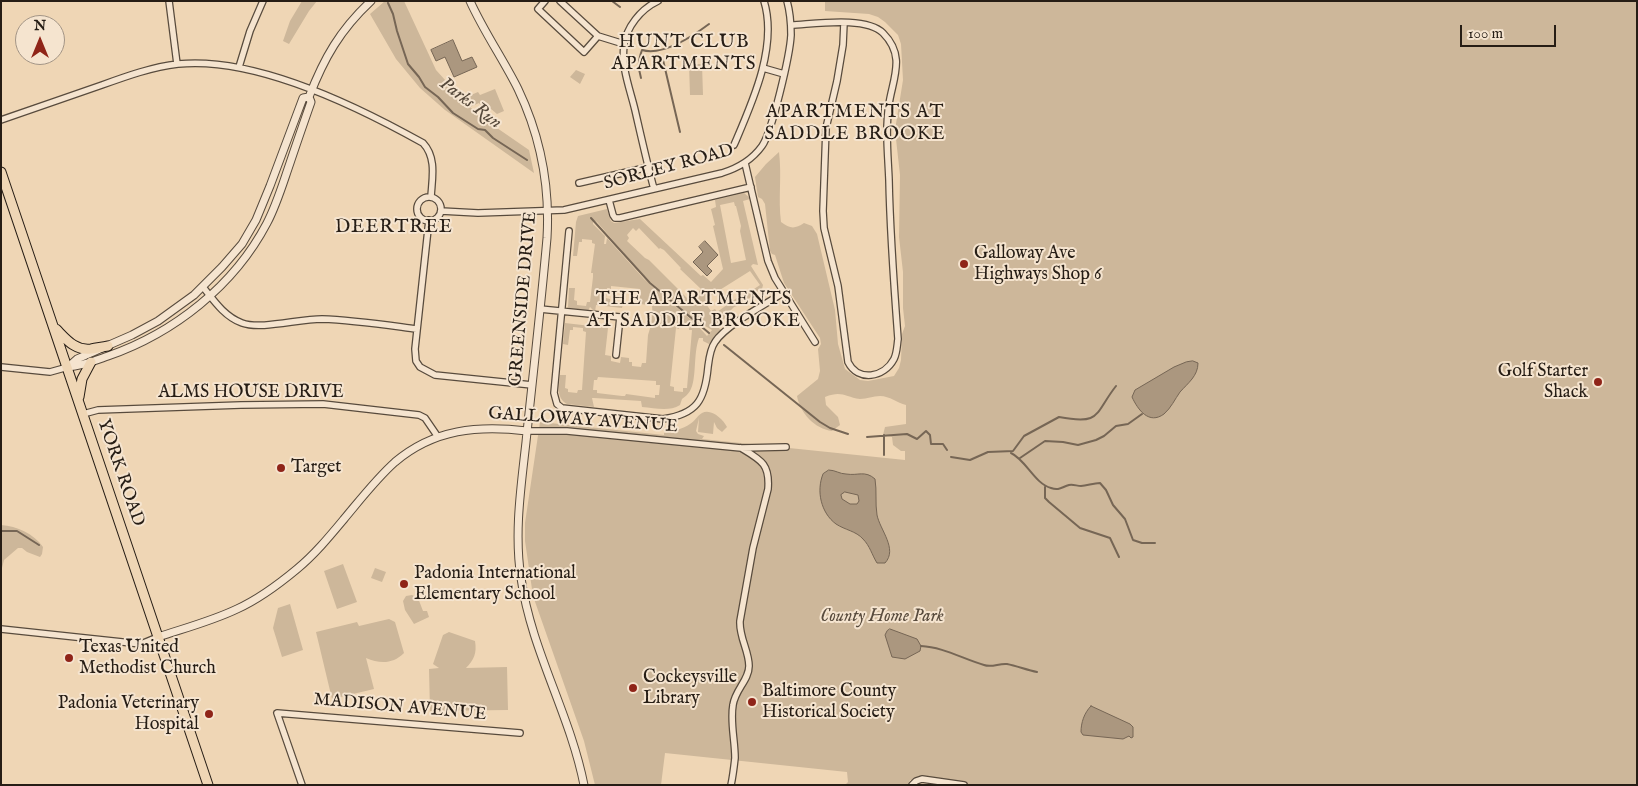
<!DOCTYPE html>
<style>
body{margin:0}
#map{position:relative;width:1638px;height:786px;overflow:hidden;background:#efd6b5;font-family:"IM FELL English",serif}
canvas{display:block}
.frame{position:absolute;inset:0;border:2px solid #261d15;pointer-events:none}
.north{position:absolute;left:15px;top:15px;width:50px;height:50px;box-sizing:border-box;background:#f5e4cf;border:1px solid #a29485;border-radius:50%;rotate:0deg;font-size:14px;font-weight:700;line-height:20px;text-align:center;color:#261d15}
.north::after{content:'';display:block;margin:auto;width:18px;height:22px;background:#8f2418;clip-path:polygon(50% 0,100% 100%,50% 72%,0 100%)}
.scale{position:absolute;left:1460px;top:25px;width:96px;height:22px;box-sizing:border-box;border:2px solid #261d15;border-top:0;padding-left:6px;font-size:15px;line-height:18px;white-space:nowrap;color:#261d15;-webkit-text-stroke:4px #f5e4cf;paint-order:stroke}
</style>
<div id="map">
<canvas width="1638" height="786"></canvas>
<div class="frame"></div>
<div class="north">N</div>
<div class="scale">100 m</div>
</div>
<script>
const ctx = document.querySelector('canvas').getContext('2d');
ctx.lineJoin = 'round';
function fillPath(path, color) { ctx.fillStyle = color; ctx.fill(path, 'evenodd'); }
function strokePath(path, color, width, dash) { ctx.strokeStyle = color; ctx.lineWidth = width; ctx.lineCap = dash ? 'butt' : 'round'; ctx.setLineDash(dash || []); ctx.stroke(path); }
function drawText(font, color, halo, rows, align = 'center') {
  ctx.font = font + ' "IM FELL English",serif'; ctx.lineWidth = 4; ctx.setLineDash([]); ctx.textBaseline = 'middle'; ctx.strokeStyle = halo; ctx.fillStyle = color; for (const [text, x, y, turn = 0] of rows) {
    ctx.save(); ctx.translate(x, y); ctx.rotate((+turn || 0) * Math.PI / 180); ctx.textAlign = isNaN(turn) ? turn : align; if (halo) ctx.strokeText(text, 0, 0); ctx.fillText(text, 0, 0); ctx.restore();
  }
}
const green = new Path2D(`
 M302,1h15l-8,10 -20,33 -6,-3 7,-20z
 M385,1h19l32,69 29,32 -1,-4 14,-6 2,3 15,-6 9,22 -7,3 -6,-5 -7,1 -5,-7 -9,4 14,12 45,31 5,23 -89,-63 -25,-22 -24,-29 -26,-45z
 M1637,1v784h-684l-43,-5 -2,5h-63l3,-3 -1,-10 -182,-19 -4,32h-66l-11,-44 -51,-145 -8,-55v-18l15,-101 124,13v-2c9,-2 19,-4 26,-9 5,-3 7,-8 12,-11 9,-5 21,6 25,14l-5,5 -5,-4 -3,-6 -1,12 -15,-2 1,-14 -3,13 2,3 6,2 -2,3 203,21v-9h-4l-8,-6 -1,-8 -9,-2 2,-8 21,-3v-19c-9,-2 -16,-9 -26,-9 -7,0 -13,3 -20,3 -15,-2 -18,-9 -35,-2l1,8 12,12 2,8 -8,6c-17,-2 -32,-18 -35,-35l21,-17 2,-8 -2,-22 3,-5 -1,-6 -36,-55 -9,-28 -3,-1 -2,-3 -5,-47 -3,-5 -4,-2 -3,-20 11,-13 13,-12c3,24 -1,47 2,70 9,7 14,7 23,1l8,3 5,8 18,76 3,34 7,25 15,11 8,1 26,-5 5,-8 2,-8 1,-26 3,-8 -2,-18v-36l-4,-35 1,-62 -5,-45 8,-50 -2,-36 -3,-9 -13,-13 -7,-5 -9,-3 -44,-3v-9z
 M689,64h13l1,31h-13z
 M576,70l9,4 -5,10 -10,-7z
 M744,193l6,5v1l-7,2 15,64 -5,-1 -2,2 12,19 -1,4 -22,16 -6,2 -5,5 -2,5 -11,8 5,5 -12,14 -6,-3v-3h-4c-6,16 -2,41 -9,53 -2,3 -5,6 -8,8l-2,6c-11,7 -25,3 -38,2l-1,-6 -47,-3h-2l2,9 -27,-3c-11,-6 -8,-18 -7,-29h6l-1,13 3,1v3l9,1 1,-3h4l4,-58 -3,-1v-3l-10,-1v3h-3l-2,15 -5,-1 2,-21 43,5 -3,27 6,1v5l9,2 1,-6 8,1v4h3v4l9,1 1,-4h4l2,-28c3,-8 5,-20 4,-30l-13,-1 1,-15 -29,-3v3l-4,-1 -1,10 4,1v3l13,2 -1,4 -26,-3 -1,7 -4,-1 2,-1 -3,-3 -2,4 -18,-2 -2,-2 1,-19h6l-1,12 3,1v4l9,1 1,-4h3l3,-25v-4h-2l4,-29 -3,-1v-3l-10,-1v3h-3l-2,14h-4l3,-34 2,-6 29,-7 4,12 3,2 26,-4 61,57 2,-1 8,7 12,-13 -10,-43 2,-1 -4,-16 5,-2 -1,-7zM734,202l1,4h1l5,20 -1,5 6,29 -15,3 -11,-58zM593,220l4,2c34,39 69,83 115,108l-5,6 -10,-11 -53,-46 -37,-41 -1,6h-2l1,-8 -12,-12zM633,228l3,3 3,-3 20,21 1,-1 4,2 17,18 -1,1 21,20 -11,12 -41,-41 -4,-2 -18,-17 2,-3 -2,-3zM750,271l10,14 -18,12 -1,-2 -24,17 -2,-3 -4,2 -5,-7 3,-2 -2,-4zM680,325l9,1v4h3l-5,58h-4v4l-9,-1v-4l-4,-1 6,-58 3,1zM598,377l58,4v4h4l-1,10h-4v3l-29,-4 -1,2h-3l-25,-3v-3h-4l1,-10h3z
 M1,525c16,1 33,9 42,22l-1,7 -2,3 -13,-5 -5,-4h-4l-14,12 -3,12z
 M343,564l14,38 -20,7 -13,-38z
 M375,568l11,4 -4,10 -11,-4z
 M412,595l6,3 5,13h4l2,6 -15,7 -9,-14 -2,-9 3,-5z
 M290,604l13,46 -21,7 -9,-29 5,-20z
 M389,619l6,3 9,31c-11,11 -24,11 -38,5l8,31 -42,10 -16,-67 41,-10 2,4z
 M449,632l26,9c2,12 -1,19 -9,27l41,-1 1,43 -78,1 -1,-42 10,-1 -6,-4 10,-29z`);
const water = new Path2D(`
 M453,40l9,21 10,-4 5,10 -23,10 -9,-20 -9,4 -5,-11z
 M705,241l13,14 -11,11 5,5 -5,5 -14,-14 10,-10 -4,-5z
 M1193,361l5,2c0,13 -10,20 -18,29 -5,7 -9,16 -16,22 -15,11 -26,-4 -32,-17l3,-7 39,-23 12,-5z
 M829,470c6,0 11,4 17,4 12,2 19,-4 29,5 2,12 0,24 2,36 3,15 21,34 8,48h-8c-5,-8 -7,-17 -14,-24 -7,-8 -18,-9 -27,-15 -15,-11 -20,-33 -13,-50zM845,492l13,3 1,6 -2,3h-7l-8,-5 -1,-4z
 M890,629l27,10 4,7 -1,5 -15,8 -13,-2 -7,-22 2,-4z
 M1091,706l39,18 3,3v10l-2,1 -2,-2 -6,3 -40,-4 -2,-3c0,-9 3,-19 10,-26z`);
const stream = new Path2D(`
 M612,1l8,6
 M388,3l5,11 4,17 11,33 11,13 6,10 13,10 15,16 25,16 7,1 8,8 34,22
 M663,60l17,72
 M641,78c-3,-11 -3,-17 1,-28 21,6 51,-14 67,-26
 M591,218l59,65 59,50
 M724,345l96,77 10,6 18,6
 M884,435v20
 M867,437l40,-3 10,5 9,-8 4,4 1,9h12l4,6
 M1011,453c15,7 24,31 40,35 8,3 11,-1 18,-3 4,-1 8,1 12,1 6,0 12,-3 19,-3l6,7 7,15 12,14 8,21 9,3h13
 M951,457l19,3 18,-8 25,-1 11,-15 35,-19c43,8 35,-3 57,-31
 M1020,458l25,-17 18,1 15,3 18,-5 8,-4 12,-10 12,-2 14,-10
 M1045,487v11l4,4 31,26 30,10 9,19
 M1,531h16l22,14
 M921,646c22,1 42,13 63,19 8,3 15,-2 23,-1 10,2 20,6 30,8`);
const minor = new Path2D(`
 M169,1l8,63
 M545,1l-7,8 46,43 14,-16
 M560,1l38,35 26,8
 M791,25c24,-1 75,-9 92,8 23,23 10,45 6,71 -4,25 -1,51 0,76 1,53 5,106 9,159 -1,7 -1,14 -4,20 -10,19 -36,23 -46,3l-10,-76 -14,-58 -1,-17 3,-83 11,-47 6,-36 1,-22
 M239,67l11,-36 13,-30
 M763,68l21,6
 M1,120c34,-12 67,-23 101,-35 25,-9 50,-18 76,-21 77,-8 179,42 245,79 14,15 9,36 8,54
 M734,145c18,-42 44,-98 30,-144
 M745,163l23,98 7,17 40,64
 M579,183l70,-16
 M654,189c-7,-26 -13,-53 -19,-79 -5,-21 -14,-43 -11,-64 2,-19 17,-37 34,-45
 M417 209a12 12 0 1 1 24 0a12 12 0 1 1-24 0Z
 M609,200l4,15 2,3h5l131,-31
 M441,211l37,2 86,-3 158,-37c16,-5 30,-13 40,-27 10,-14 28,-91 29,-111 0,-11 -1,-23 -4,-34
 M429,220l-14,129 1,12 4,6 15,8 97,10
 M569,231l-15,162 3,11 5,4 101,11c34,-5 42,-19 45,-52 1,-8 2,-18 7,-25 11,-17 51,-38 68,-49
 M203,287c11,14 22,30 39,36 19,7 56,-4 80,-4 31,1 64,6 95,10
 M540,309l80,8 -4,38
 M1,367l49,5 18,-5
 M83,414l15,-4 143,-5 82,-1 96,11 6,3 13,19
 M527,431h40l174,17 45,-1
 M1,629l140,15 17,-7
 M302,785l-25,-72 243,20
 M731,785c2,-9 3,-18 4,-27 0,-18 -5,-36 -2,-53 2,-15 16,-25 16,-39 0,-15 -10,-29 -9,-45l13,-73 15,-59c2,-25 -7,-29 -27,-41
 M912,785l4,-4 6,-2 42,6`);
const tertiary = new Path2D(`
 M470,1c14,31 33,58 48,88 22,46 32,98 29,149 -6,68 -14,136 -21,204 -5,45 -12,91 -5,136 10,72 49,136 63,207
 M68,367c14,-1 26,-6 40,-11 66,-23 126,-70 159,-133 10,-19 16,-40 23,-60 7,-21 14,-41 21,-61l-2,-5c15,-39 31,-67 62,-96
 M68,367l9,-8 55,-24 26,-14 36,-26 28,-28 20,-23 14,-24 14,-34 33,-88 6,-1
 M158,637c27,-9 54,-16 79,-28 22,-10 42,-25 60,-40 18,-15 32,-32 47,-50 16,-19 32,-40 51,-57 39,-33 83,-37 132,-31`);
const primary = new Path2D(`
 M1,172l207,613
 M56,329c10,10 19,22 35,20 6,-1 11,-2 17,-3
 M79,397l3,-18 9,-17`);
const markers = [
 [964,264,5,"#8f2418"],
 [1598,382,5,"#8f2418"],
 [281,468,5,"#8f2418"],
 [404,584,5,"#8f2418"],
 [69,658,5,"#8f2418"],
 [633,688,5,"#8f2418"],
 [752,702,5,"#8f2418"],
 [209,714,5,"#8f2418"]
];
const streetNames = [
 ["SORLEY ROAD",669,168,-15],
 ["GREENSIDE DRIVE",524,299,-85],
 ["ALMS HOUSE DRIVE",251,393],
 ["GALLOWAY AVENUE",583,421,4],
 ["YORK ROAD",120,473,71],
 ["MADISON AVENUE",400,708,5]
];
const poiNames = [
 ["Galloway Ave",974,254],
 ["Highways Shop 6",974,275],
 ["Golf Starter",1588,372,"right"],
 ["Shack",1588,393,"right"],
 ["Target",291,468],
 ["Padonia International",414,574],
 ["Elementary School",414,595],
 ["Texas United",79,648],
 ["Methodist Church",79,669],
 ["Cockeysville",643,678],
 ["Library",643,699],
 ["Baltimore County",762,692],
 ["Historical Society",762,713],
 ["Padonia Veterinary",199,704,"right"],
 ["Hospital",199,725,"right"]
];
const parkNames = [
 ["County Home Park",882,617]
];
const neighbourhoodNames = [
 ["HUNT CLUB",684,43],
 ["APARTMENTS",684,65],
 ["APARTMENTS AT",855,113],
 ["SADDLE BROOKE",855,135],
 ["DEERTREE",394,228],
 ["THE APARTMENTS",694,300],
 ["AT SADDLE BROOKE",694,322]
];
const waterNames = [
 ["Parks Run",470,104,37]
];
fillPath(green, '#cdb79a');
fillPath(water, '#ab977f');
strokePath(water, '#766655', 1);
strokePath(stream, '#766655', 2);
strokePath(minor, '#584b3d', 8);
strokePath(tertiary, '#584b3d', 9);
strokePath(primary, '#261d15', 11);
strokePath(minor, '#f5e4cf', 5.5);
strokePath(tertiary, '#f5e4cf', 7);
strokePath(primary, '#efd6b5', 9);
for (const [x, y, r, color] of markers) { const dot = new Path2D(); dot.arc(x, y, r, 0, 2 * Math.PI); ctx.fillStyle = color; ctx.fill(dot); strokePath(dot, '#f5e4cf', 2); }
drawText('18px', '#261d15', '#f5e4cf', streetNames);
drawText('18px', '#261d15', '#f5e4cf', poiNames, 'left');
drawText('italic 18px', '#584b3d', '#f5e4cf', parkNames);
ctx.letterSpacing = '1px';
drawText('19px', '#261d15', '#f5e4cf', neighbourhoodNames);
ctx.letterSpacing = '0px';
drawText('italic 19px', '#55483a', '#f5e4cf', waterNames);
</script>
